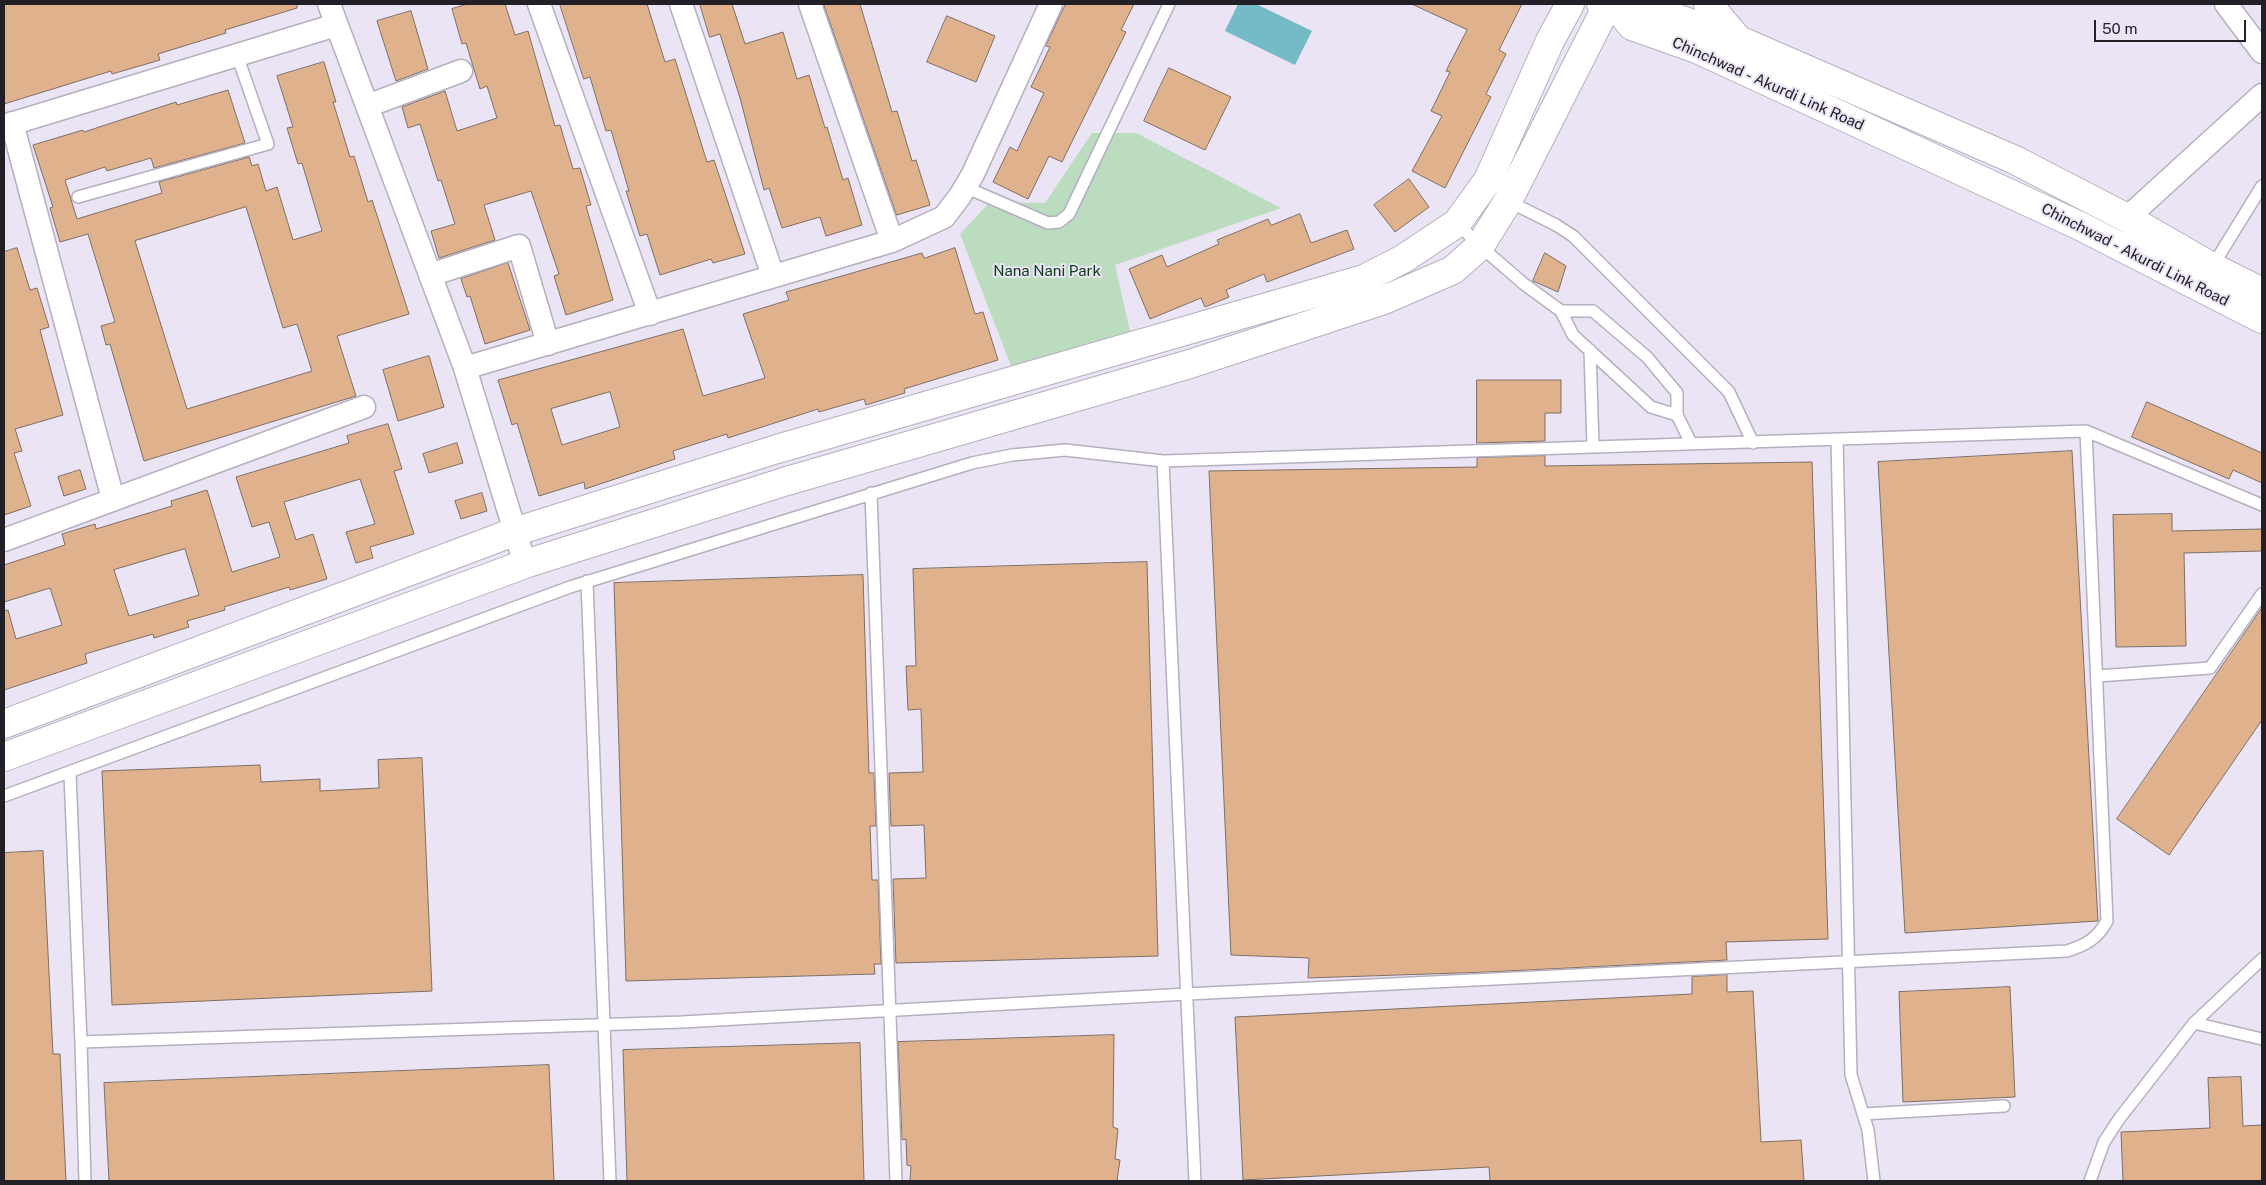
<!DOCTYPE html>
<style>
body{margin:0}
#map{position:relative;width:2266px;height:1185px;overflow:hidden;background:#eae4f5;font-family:"Public Sans",sans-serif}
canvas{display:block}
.frame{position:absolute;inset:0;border:5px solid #222026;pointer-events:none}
.scale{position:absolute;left:2094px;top:20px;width:152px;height:22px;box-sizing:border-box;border:2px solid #222026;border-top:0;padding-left:6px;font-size:15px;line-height:18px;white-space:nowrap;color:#222026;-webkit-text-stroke:4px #eae4f5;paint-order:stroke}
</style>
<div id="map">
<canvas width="2266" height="1185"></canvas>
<div class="frame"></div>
<div class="scale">50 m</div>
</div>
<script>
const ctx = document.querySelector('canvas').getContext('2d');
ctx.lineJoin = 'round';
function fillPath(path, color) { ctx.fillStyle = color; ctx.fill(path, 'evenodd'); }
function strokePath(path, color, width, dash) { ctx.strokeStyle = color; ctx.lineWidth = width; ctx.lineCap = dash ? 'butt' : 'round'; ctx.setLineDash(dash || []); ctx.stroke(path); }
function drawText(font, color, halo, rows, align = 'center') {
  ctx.font = font + ' "Public Sans",sans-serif'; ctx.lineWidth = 4; ctx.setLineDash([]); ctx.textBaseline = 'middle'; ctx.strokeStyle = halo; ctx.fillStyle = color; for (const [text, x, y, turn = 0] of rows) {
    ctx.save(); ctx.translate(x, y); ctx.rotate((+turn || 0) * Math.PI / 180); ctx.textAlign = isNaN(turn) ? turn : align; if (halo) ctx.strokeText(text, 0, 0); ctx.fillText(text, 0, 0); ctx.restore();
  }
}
const green = new Path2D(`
 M1092,133h44l145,75 -166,57 15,66 -119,35 -51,-132 30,-32 55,1z`);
const water = new Path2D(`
 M1238,4h18l56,27 -17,34 -70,-34z`);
const building = new Path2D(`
 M4,4h293v4l-72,22 1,3 -68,21 2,6 -48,14 -1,-3 -107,33z
 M468,4h37l10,31 13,-4 27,95 5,-1 13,44 7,-1 11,37 -5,1 27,94 -47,15 -12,-39 5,-2 -28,-83 -47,14 11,35 -56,18 -8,-27 24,-7 -14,-44 -3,1 -18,-57 -12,4 -6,-21 43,-16 12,40 40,-13 -10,-32 -7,3 -14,-46 -4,1 -10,-35z
 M560,4h87l18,58 10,-3 32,103 7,-2 31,94 -32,9 -2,-4 -51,16 -13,-41 -7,2 -14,-45h3l-18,-61 -5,1 -16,-54 -6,2z
 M700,4h32l13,40 38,-12 14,47 12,-4 16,53 2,-1 16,53 5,-2 14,47 -36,11 -6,-19 -38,11 -13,-40 -5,2 -24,-92 -20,-64 -10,3z
 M824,4h36l32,108 5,-1 15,50 4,-1 14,45 -33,10z
 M1066,4h68l-13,26 5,2 -64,130 -13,-6 -21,43 -35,-17 17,-35 7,4 27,-58 -13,-6 19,-40 -4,-1z
 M1412,4h110l-23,46 7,4 -20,40 5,3 -46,91 -33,-17 30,-55 -11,-5 19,-39 -4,-1 21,-41z
 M411,11l17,58 -32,12 -19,-60z
 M947,16l48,20 -19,46 -49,-20z
 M324,62l12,40h-3l17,55 4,-1 14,46 4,-2 37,114 -72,22 19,60 -212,65 -34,-117 -4,1 -5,-19 14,-4 -27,-88 -28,8 -10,-34 3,-1 -20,-62 50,-15 1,2 92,-30 1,3 51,-15 17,53 -91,25 -3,-10 -44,13 -2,-4 -40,13 12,39 85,-26 -3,-11 90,-25 3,9 6,-2 8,27 11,-4 16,53 29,-9 -20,-68 -4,1 -11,-36 6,-1 -16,-51zM246,207l37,121 14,-4 15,47 -125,38 -52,-168z
 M1169,68l62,29 -26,53 -61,-29z
 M1409,179l20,28 -34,25 -21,-27z
 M1300,214l11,29 36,-13 7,19 -87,33 -3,-8 -38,16 3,7 -24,10 -4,-9 -51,21 -21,-50 33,-14 5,12 52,-23 -2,-4 27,-11 24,-10 3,6z
 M17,248l13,42 7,-2 12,39 -9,3 23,85 -48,14 7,22 -8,2 17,53 -27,9v-263z
 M955,248l20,66 8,-2 15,48 -94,29 1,4 -39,12 -2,-6 -45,13 -1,-3 -90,29 -1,-4 -54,17 2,8 -90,30 -1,-7 -45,14 -22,-73 -5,2 -14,-45 185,-51 20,67 62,-18 -22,-64 46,-14 -3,-8 136,-39 2,5zM610,392l10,35 -58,18 -11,-36z
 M1545,253l21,13 -8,26 -25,-11z
 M508,263l22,67 -45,14 -15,-48 -3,1 -6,-18z
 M429,356l15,51 -46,14 -15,-51z
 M1477,380h84v33h-16v28l-68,2z
 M2147,402l115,51v30l-29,-13 -4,9 -97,-42z
 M388,424l14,45 -8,2 20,63 -44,13 3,11 -17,5 -10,-31 29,-8 -15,-45 -76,23 12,38 17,-6 14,45 -37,11 -1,-3 -65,20 1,3 -38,11 2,6 -35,11 -1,-4 -68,20 2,9 -83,27v-79l4,-1 8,29 46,-14 -12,-37 -46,14v-37l61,-20 -3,-11 33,-10 1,5 76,-23 -1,-5 36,-11 25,82 48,-15 -11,-35 -17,5 -16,-50 113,-34 -2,-7zM185,549l14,46 -70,21 -15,-46z
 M457,443l6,20 -34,10 -6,-19z
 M2072,451l26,470 -193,12 -27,-471z
 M1545,456v10l267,-4 16,477 -102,3 1,18 -239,12 -180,6 1,-20 -78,-3 -22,-484 268,-4v-9z
 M80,470l6,19 -22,7 -6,-19z
 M482,493l5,18 -26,8 -6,-18z
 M2172,514v17l90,-2v22l-78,2 2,93 -70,1 -3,-132z
 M1147,562l11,394 -262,7 -3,-84 33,-1 -2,-53 -33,1 -2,-53 34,-1 -2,-63 -13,1 -2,-44h10l-3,-97z
 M863,575l6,198h5l2,53h-6l2,54h6l3,84h-7l1,10 -249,7 -12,-398z
 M2262,608v112l-93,135 -52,-36z
 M422,758l10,233 -320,14 -10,-234 158,-6 1,17 59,-3v12l59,-3 -1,-28z
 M43,851l10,203h7l6,127h-62v-328z
 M1727,975v17l26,-1 8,151 40,-2 3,41h-314l-1,-14 -246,13 -8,-163 457,-23v-17z
 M2010,987l5,110 -112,5 -4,-110z
 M1114,1035l-1,92 5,2 -3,30 5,1 -3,21h-207l1,-15 -4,-1 -1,-26 -4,1 -4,-98z
 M860,1043l4,138h-237l-4,-131z
 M549,1065l5,116h-445l-5,-98z
 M2241,1077l2,49 19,-1v56h-139l-2,-49 89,-4 -2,-50z`);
const service = new Path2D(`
 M965,187l83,36 11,-1 10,-8 100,-210
 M78,197l190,-53 -31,-89
 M1508,201l48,24 17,11 156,156 24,51
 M1457,223l23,23 44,38 37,27 12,24 78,72 26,8 14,28
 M2212,267l50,-81
 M1561,311h32l54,46 30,36v22
 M1590,350l3,96
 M1837,439l14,636 17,55 6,51
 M1163,461l32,720
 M871,493l25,688
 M587,581l23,600
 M2097,676l113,-8 52,-74
 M70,774l11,268 4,139
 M4,796l566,-209 402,-124 40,-8 53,-5 98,11 923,-30 176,74
 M2194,1023l68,16
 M81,1042l601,-20 505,-28 880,-43c19,-6 30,-12 40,-30l-21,-490
 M1863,1114l141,-8
 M2090,1181l14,-39 15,-23 75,-96 68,-64`);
const minor = new Path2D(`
 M329,4l136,364 60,196
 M539,4l111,310
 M681,4l92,272
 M810,4l82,237
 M2226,4l36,48
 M367,106l94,-35
 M12,123l101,376
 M4,126l332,-101
 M2127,218l135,-123
 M430,275l89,-29 29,98
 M465,368l427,-127 52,-24 16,-21 13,-22 78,-170
 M4,540l360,-133`);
const primary = new Path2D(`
 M1601,4l17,5 26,-2 95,33 276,120 112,58 85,49 50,25
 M1708,4l28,33
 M1618,9l14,17 65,23 383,177 182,93
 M4,724l510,-192 263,-83 587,-170 39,-20 54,-36 31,-43 62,-139 20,-37
 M4,757l521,-193 262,-83 403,-117 194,-64 69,-30 27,-24 28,-45 100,-197`);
const streetNames = [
 ["Chinchwad - Akurdi Link Road",1768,84,24],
 ["Chinchwad - Akurdi Link Road",2135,255,27]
];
const parkNames = [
 ["Nana Nani Park",1047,271]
];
fillPath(green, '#bbdcbe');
fillPath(water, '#74bbc7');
fillPath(building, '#e0b18d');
strokePath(building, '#7d6f65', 1);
strokePath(service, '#b5afbf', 14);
strokePath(minor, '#b5afbf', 25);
strokePath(primary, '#b5afbf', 30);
strokePath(service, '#fff', 11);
strokePath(minor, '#fff', 22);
strokePath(primary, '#fff', 28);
drawText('15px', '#222026', '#eae4f5', streetNames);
drawText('15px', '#0a3b16', '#eae4f5', parkNames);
</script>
